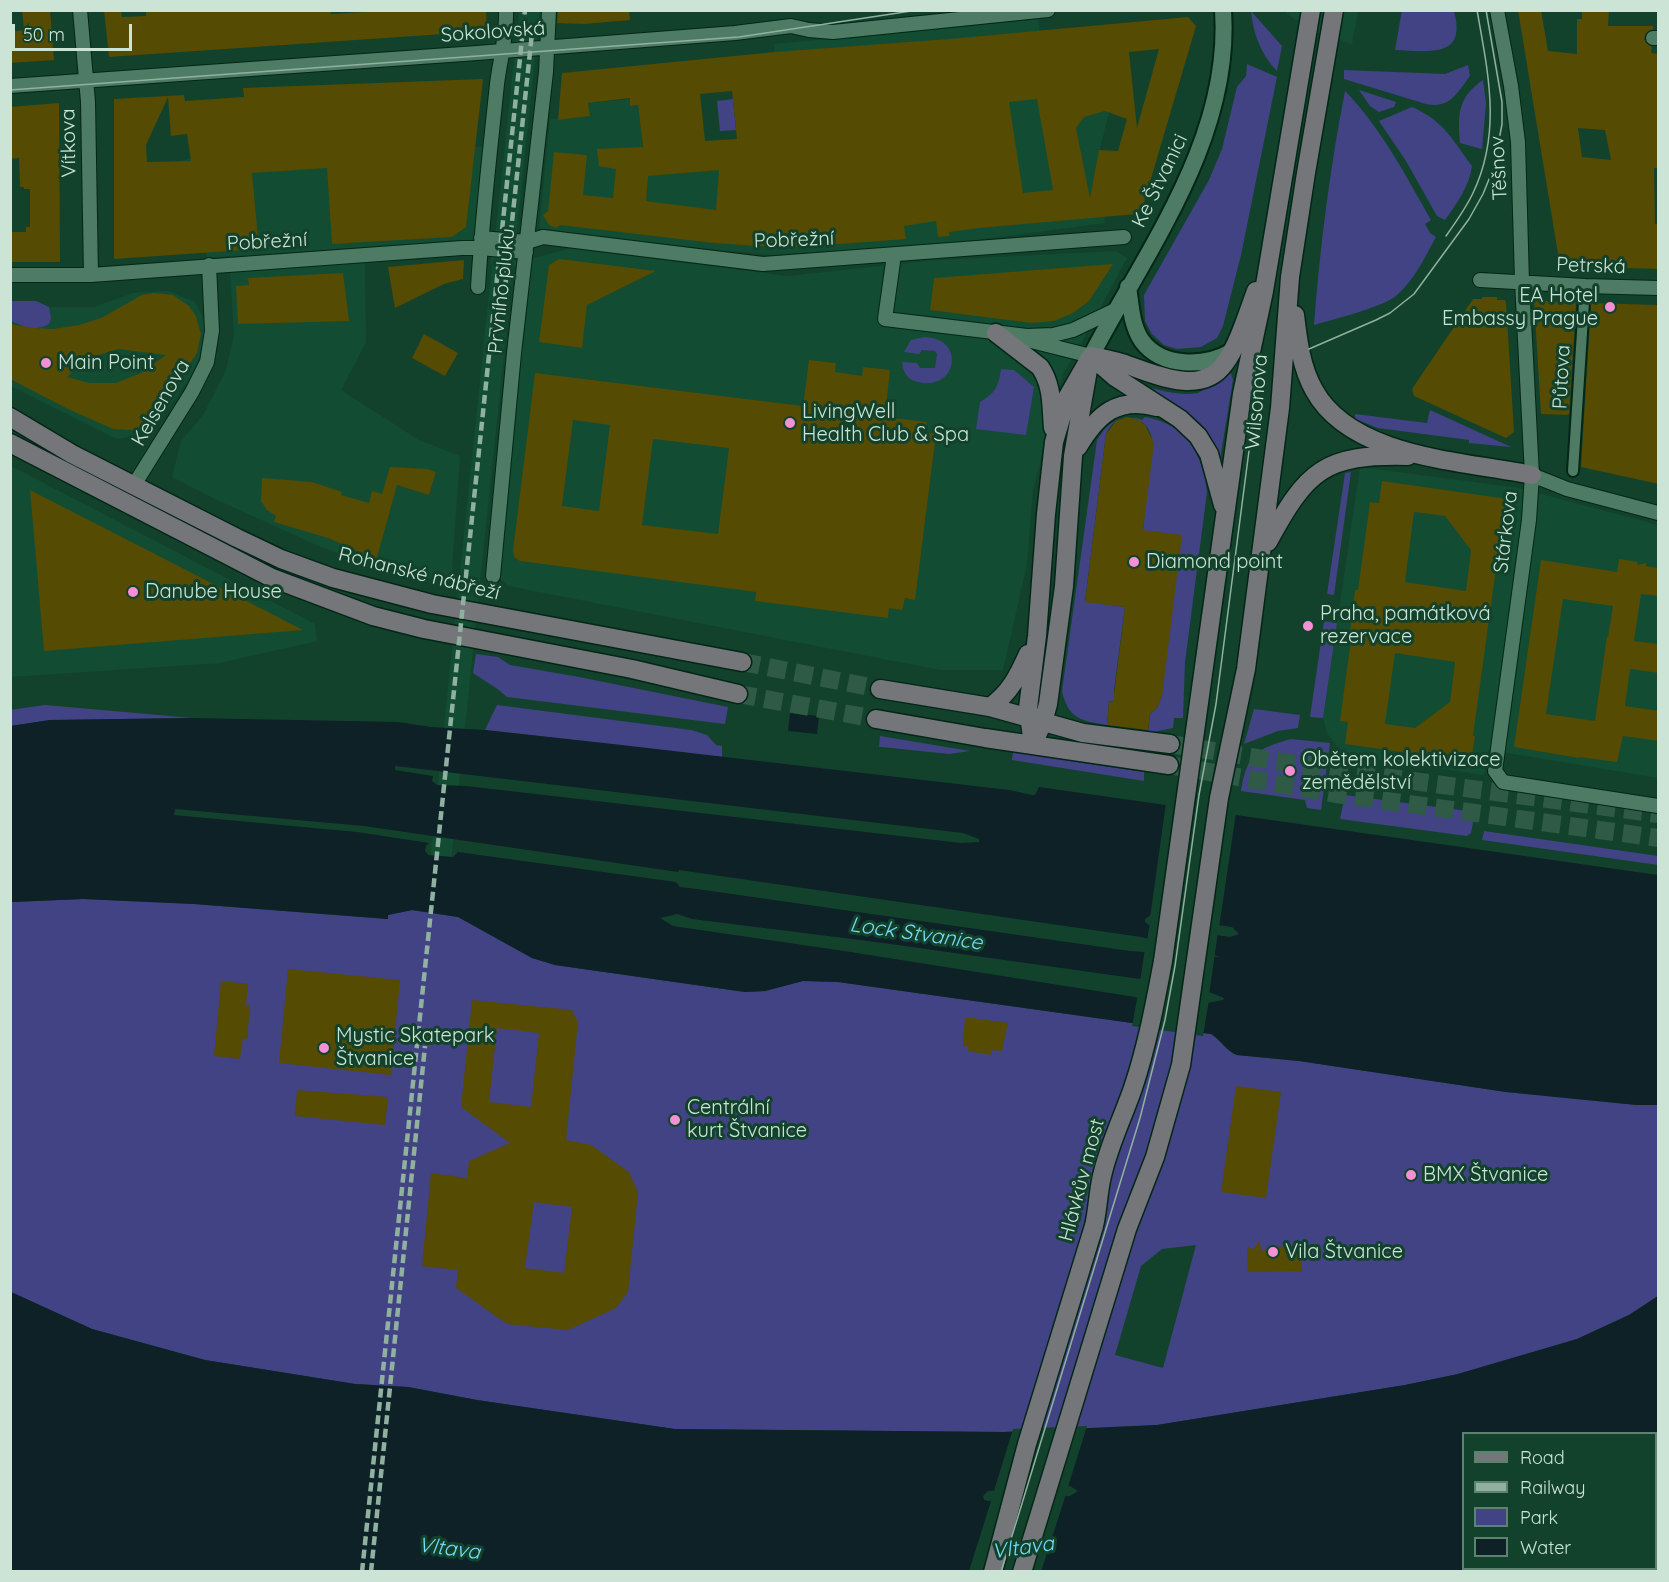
<!DOCTYPE html>
<meta charset="utf-8">
<style>
body{margin:0}
#map{position:relative;width:1669px;height:1582px;overflow:hidden;background:#13422c;font-family:Quicksand,sans-serif}
canvas{display:block}
.frame{position:absolute;inset:0;border:12px solid #cce4d6;pointer-events:none}
.legend{position:absolute;left:1462px;top:1432px;width:195px;height:138px;box-sizing:border-box;background:#13422c;border:2px solid #5d8370;margin:0;padding:8px 10px;list-style:none;font-size:18px;color:#cce4d6}
.legend li{display:flex;align-items:center;gap:12px;height:30px}
.legend b{width:30px;border:2px solid #5d8370}
.scale{position:absolute;left:12px;top:24px;width:120px;height:27px;box-sizing:border-box;border:3px solid #cce4d6;border-top:0;padding-left:8px;font-size:18px;line-height:21px;white-space:nowrap;color:#cce4d6;-webkit-text-stroke:4px #13422c;paint-order:stroke}
</style>
<div id="map">
<canvas width="1669" height="1582"></canvas>
<div class="frame"></div>
<ul class="legend">
<li><b style="height:8px;background:#74767a"></b>Road</li>
<li><b style="height:8px;background:#91b1a0"></b>Railway</li>
<li><b style="height:16px;background:#424384"></b>Park</li>
<li><b style="height:16px;background:#0d2127"></b>Water</li>
</ul>
<div class="scale">50 m</div>
</div>
<script>
const ctx = document.querySelector('canvas').getContext('2d');
ctx.lineJoin = 'round';
function fillPath(path, color) { ctx.fillStyle = color; ctx.fill(path, 'evenodd'); }
function strokePath(path, color, width, dash) { ctx.strokeStyle = color; ctx.lineWidth = width; ctx.lineCap = dash ? 'butt' : 'round'; ctx.setLineDash(dash || []); ctx.stroke(path); }
function drawText(font, color, halo, rows, align = 'center') {
  ctx.font = font + ' Quicksand,sans-serif'; ctx.lineWidth = 6; ctx.setLineDash([]); ctx.textBaseline = 'middle'; ctx.strokeStyle = halo; ctx.fillStyle = color; for (const [text, x, y, turn = 0] of rows) {
    ctx.save(); ctx.translate(x, y); ctx.rotate((+turn || 0) * Math.PI / 180); ctx.textAlign = isNaN(turn) ? turn : align; if (halo) ctx.strokeText(text, 0, 0); ctx.fillText(text, 0, 0); ctx.restore();
  }
}
const built = new Path2D(`
 M519,11h21l-26,248 2,1v6l-3,1 -136,1304 -21,1 136,-1307 -2,-1 1,-7h2z
 M1287,11h71l-6,33 -38,-12 -27,-18z
 M1038,19l11,80 25,-1 35,14 -12,49 8,62 -150,20 -175,13 -193,-20 -48,-8 11,-109 39,-3 -1,-13 42,-4v7l8,-1 5,42 136,-1 -5,-102z
 M437,145l47,2 -7,96 -114,6 2,14 1,79 -25,48 78,50 41,16 -9,127 -65,-14 -63,-21 -108,-49 -43,-22 9,-36 22,-26 23,-45 8,-35 -5,-79 -22,2 -5,-64 -20,-33 12,-4z
 M571,248l216,28 150,-16 178,-9 12,7 -43,80 -21,36 -30,116 -6,74 -24,106h-63l-432,-84 -21,-20 44,-307z
 M168,291l27,11 11,22 -1,23 -16,32 -38,55 -34,5 -106,-53 -1,-79h84l39,-14z
 M11,466l304,158 2,17 -97,22 -209,14z
 M1360,467l159,21 139,37v253l-169,-28 -5,25 -140,-20 -17,-22 -4,-15z`);
const green = new Path2D(`
 M1402,10l52,1c13,48 -25,40 -59,39z
 M1251,11l31,35 -5,25c-16,-16 -24,-38 -26,-60z
 M1247,64l30,13 -36,178 -18,71 -6,12 -16,9 -24,2 -13,-4 -12,-11 -7,-13 -1,-26 65,-115 13,-31 15,-62 9,-11z
 M1468,65l2,11c-13,17 -20,33 -44,28l-82,-25v-9l101,4z
 M1483,80l3,23 -4,46 -22,-6c-2,-28 -3,-45 23,-63z
 M1359,90l37,12 -2,5 -15,5 -9,-6z
 M1345,91c36,37 61,85 86,129l-6,4 5,9 6,4c-11,20 -21,42 -39,58 -13,12 -63,24 -83,30 6,-79 16,-157 31,-234z
 M733,99l3,31 -16,1 -3,-30z
 M1412,107c33,15 39,31 60,59 -3,21 -15,37 -27,54l-8,-4 -31,-55 -27,-40z
 M10,301h26l13,6 2,11 -2,6c-15,8 -24,3 -38,-3z
 M924,337c43,1 33,55 -6,45 -11,-2 -15,-10 -16,-20l15,1 3,5h15l2,-14 -2,-3 -13,-1 -3,4 -15,-2 7,-12z
 M1001,369l13,1 20,17 -8,48 -50,-6 4,-27c16,-10 18,-14 21,-33z
 M1231,373l2,7 -13,79 -3,-1c-2,-7 -4,-15 -7,-22 -10,-20 -45,-36 -63,-49 17,4 33,9 51,6z
 M1430,410l81,37 -42,-4v-3l-91,-12 -23,-9v-5l72,9z
 M1127,417c-10,2 -17,7 -21,17l-21,167 40,6 -11,83 2,12 -7,-1 -2,24c-25,-4 -39,-6 -45,-34l35,-251c11,-18 24,-27 45,-20l3,-3c40,6 58,37 62,75l-22,170 -2,56h-9l-1,10 -25,5 2,-19 7,-6 5,-12 -19,-166 9,-91c-3,-14 -11,-20 -25,-22z
 M1351,472l-17,123 -7,-1 18,-121z
 M1324,621l13,2 -14,95 -13,-1z
 M476,654l22,3 12,8 69,12 149,30 -3,17 -218,-27 -8,-7 -26,-17z
 M45,705l147,13 -142,2 -39,6 -1,-16z
 M497,705l194,25 16,5 9,10 6,1v11l-237,-27z
 M1254,709l46,6 -2,13 -20,3 -34,13z
 M880,736l90,15 -21,3 -67,-7h-3z
 M1291,739l39,4 -9,67 -14,-2 -2,-8 -64,-9c6,-37 15,-42 50,-52z
 M1013,752l131,20v9l-132,-21z
 M1345,795l130,17 -4,21 -4,3 -127,-17z
 M1484,831l174,25v9l-176,-25z
 M83,899l111,5 194,15v-4l24,-5 46,7 74,41 23,7 190,27 20,-1 38,-10 35,1 373,52c10,6 16,18 26,21l62,6 207,31 131,13h21v191l-29,19 -52,24 -119,35 -53,11 -248,40 -153,7 -330,-3 -197,-29 -69,-13 -53,-3 -150,-24 -113,-31 -81,-37v-390zM1196,1245l-33,123 -48,-13 26,-89 21,-17z`);
const water = new Path2D(`
 M790,713l29,3 -2,18 -29,-3z
 M192,718l206,4 33,5 54,3 128,14 396,46 23,5h3l4,-8 619,88v230h-21l-131,-13 -207,-31 -62,-6c-10,-3 -16,-15 -26,-21l-373,-52 -35,-1 -38,10 -20,1 -190,-27 -23,-7 -74,-41 -46,-7 -24,5v4l-194,-15 -111,-5 -72,3 -1,-176 40,-6zM395,766l568,67 16,6v3l-18,1 -495,-57 -29,-1 -5,-4 1,-5 -38,-6zM175,809l189,17 314,46 1,-2 462,67 81,20 -92,-6 -433,-62 -17,-2 -4,-5 -218,-30 -5,5 -25,-2 -3,-4 1,-5 3,-3 -72,-11 -183,-17zM677,914l15,5 184,23 321,45 27,11 -1,2 -31,6 -348,-55 -171,-25 -13,-8zM1151,915l81,12 7,7 -9,3 -81,-12 -4,-3v-3z
 M11,1292l81,37 113,31 150,24 53,3 69,13 198,29 329,3 153,-7 248,-40 53,-11 119,-35 52,-24 29,-19v275l-1647,1zM1464,1434h192v134h-192zM1070,1486l8,5 -8,5 -82,5 -4,-1 -1,-4 5,-5z`);
const pier = new Path2D(`
 M1166,803l70,10 -17,115 -69,-10z
 M1150,922l68,10 -9,63 -13,-5 -56,-8 5,-33 48,3 -46,-11z
 M1138,994l54,9 17,-3 -6,36 -71,-10z
 M1087,1426l-20,64 -74,4 20,-65z
 M1066,1494l-25,78 -72,-1 23,-73z`);
const building = new Path2D(`
 M22,10h28l4,50 -44,3v-31l14,-2z
 M104,10h17l1,7 24,-1v-6h184l1,4 34,-2v-2h121l1,21 -378,26z
 M558,10h71l1,10 -46,4 -27,-1z
 M1518,10h23l7,41 29,3v-35h5v-9h27l-1,16h45v3l-7,4 -2,6 2,4 6,4 -1,6 8,1v114h-5l1,56h4v45l-99,-3zM1578,128l27,2 6,30 -29,-3z
 M1188,17l8,9 -54,183 -5,5 -158,14 -30,4 1,4 -12,1 -2,-16 -32,5 2,13 -120,9 -72,-5 -154,-18 -4,3 -7,-3 -6,-10 5,-4 6,-59 33,3 -4,40 30,3 3,-29 -17,-3 -2,-17 46,-2 -5,-42 -8,1v-8l-42,5 2,13 -32,4 4,-47 213,-21 174,-13zM1159,49l-22,79 -8,-76zM732,91l5,48 -32,2 -5,-47zM1037,99l16,91 -30,3 -14,-91zM1105,111l22,8 -9,32 -19,-1 -9,48 -14,-70 8,-11zM719,170l-3,40 -70,-9 2,-25z
 M483,79l-17,148 -14,10 -120,7 -5,-76 -75,5 7,76 -145,10v-160l70,-4 1,6 59,-4 -1,-9zM168,97l3,39 16,-2 4,27 -44,1 -1,-17z
 M59,103l1,159h-50v-30h16v-5h4v-38h-6v-2h-4l-1,-29 -9,1v-52z
 M559,259l97,12 -69,34 -5,43 -43,-6 10,-77z
 M464,260l-1,19 -19,5 -49,24 -7,-41z
 M1113,264l-24,37 -16,12 -19,8 -22,2 -102,-13 4,-32z
 M343,273l6,48 -111,3 -2,-38 13,-1 -1,-7z
 M154,293l19,2 16,11 7,10 5,18 -4,19 -24,37 -10,21 -13,13 -18,6 -19,-1 -45,-20 -58,-30v-55l24,4 19,1 26,-4 22,-7 41,-23zM118,349l48,6 -25,18 -25,10h-27l-22,-6 19,-18z
 M1482,297h15v3h8l1,3 8,129 -8,6 -92,-42 -2,-7 61,-90h9z
 M1534,300l42,3 -7,111 -2,1 -26,-1z
 M1591,303l68,2v179l-78,-17z
 M424,334l34,19 -13,23 -33,-18z
 M809,360l27,3 -1,9 27,4 1,-9 27,3 -5,47 42,5 -2,10 11,2 -21,166 -10,-2 -3,12 -13,-2 -1,10 -133,-17 1,-9 -236,-31 -6,-4 -1,-7 22,-177 268,33zM573,420l37,5 -11,86 -37,-5zM653,439l76,9 -11,86 -76,-9z
 M1127,417l12,3 6,5 9,18 -11,87 39,5 -20,161 -5,12 -7,6 -2,16 -41,-5 2,-24 4,1 12,-95 -40,-5 21,-168 10,-13z
 M390,467l37,2 9,3 -7,23 -32,-10 -21,76 -22,-6 2,-5 -28,-12 -54,-16 2,-6 -9,-6 -6,-9 1,-23 50,4 30,10 -1,3 28,8 3,-12 10,3z
 M1382,481l126,18 -3,26h-3l-29,211h2l-4,26 -126,-18 3,-22 -8,-1 12,-89h-2l5,-42h3l12,-88 9,1zM1414,512l31,4 26,34 -5,41 -61,-9zM1395,653l60,9 -5,40 -35,26 -30,-4z
 M30,490l123,63 150,77 -259,21z
 M1619,559l19,3 -1,3 9,-2v3l13,2v28l-18,-2 -7,47 25,3v29l-29,-4 -5,37 34,5v30l-36,-5 -6,26 -38,-5v1l-65,-11 27,-187 76,12zM1563,599l50,7 -5,31 -1,-1 -12,85 -49,-7z
 M288,969l112,11 -9,95 -112,-12z
 M221,981l27,3 -2,21 4,1 -3,33 -4,-1 -3,21 -26,-3z
 M472,1000l100,10 6,12 -12,118 25,5 38,27 9,20 -10,100 -12,16 -48,22 -61,-6 -51,-36 2,-18 -36,-4 9,-93 36,5 2,-17 41,-18 -49,-36zM497,1028l42,5 -8,74 -42,-5zM534,1202l38,5 -8,66 -39,-5z
 M965,1017l43,6 -6,28 -11,-1 1,5 -24,-4 1,-4 -6,-1z
 M1236,1086l45,6 -15,106 -45,-6z
 M297,1090l91,7 -3,28 -90,-9z
 M1259,1241l3,10 9,-4 22,-1 9,2v24l-6,-1 -48,1 -1,-25 7,2z`);
const secondaryTunnel = new Path2D(`
 M742,662l138,27
 M738,694l138,25
 M1170,744l169,27 319,43
 M1169,765l167,29 322,44`);
const pedestrian = new Path2D(`
 M1573,471l12,-185`);
const minor = new Path2D(`
 M80,10l8,92 3,173
 M1497,10l14,76 7,56 4,140 10,193 -3,45 -34,251 8,11 155,24
 M1653,38h5
 M10,86l467,-33 258,-20 56,-7 18,4 24,2 215,-22
 M481,238l46,4 16,-5 220,27 361,-27
 M894,255l-9,64 142,17 26,-1 20,-5 42,-20
 M10,275h81l371,-27h18l46,4
 M1480,280l105,6 73,2
 M478,287c4,-68 12,-135 19,-203 3,-24 10,-49 9,-74
 M1027,340l64,16
 M1532,475l35,14 91,24
 M134,485l58,-93 15,-30 5,-31 -3,-66
 M493,576l21,-223 32,-281 3,-62`);
const tertiary = new Path2D(`
 M1128,287c3,18 3,38 14,54 20,27 63,26 89,11
 M1091,356c56,-107 141,-218 132,-346`);
const secondary = new Path2D(`
 M1295,315c3,25 6,52 19,75 37,68 150,71 218,85
 M996,333l44,34c13,19 11,39 13,61
 M1091,356c10,2 21,4 31,7 30,10 79,35 103,0 13,-17 23,-51 31,-72
 M1092,357l23,20 65,42 18,17 11,18 14,51
 M10,417l62,37 165,84 44,21 52,19 99,26 310,58
 M10,443l262,135 101,38 51,13 208,40 106,25
 M1078,447c19,-32 39,-51 79,-40
 M1268,542c39,-72 56,-88 140,-86
 M880,689l110,18 93,26 87,11
 M990,707c20,-14 28,-31 38,-53
 M876,719l109,19 184,27
 M1033,744l-5,-36 9,-72 9,-122 8,-72 13,-44 24,-42
 M1033,744l10,-22 5,-18 16,-118 9,-130 15,-86
 M993,1572l34,-128 67,-218c4,-17 4,-34 8,-50 7,-31 21,-59 31,-88 14,-42 22,-84 30,-127l79,-567 22,-103 47,-281
 M1022,1572l105,-343 28,-72 26,-92 38,-267 27,-129 34,-261 10,-131 16,-104 28,-163`);
const tram = new Path2D(`
 M10,90l729,-53 179,-27
 M1446,236c10,-14 20,-28 27,-43 29,-61 15,-120 4,-183
 M1309,349l67,-29 14,-7 24,-19 55,-75 14,-25 11,-27 8,-43v-22l-16,-92
 M1001,1572l139,-454 25,-98 10,-54 24,-171 17,-91 34,-261`);
const rail = new Path2D(`
 M505,288l27,-255
 M362,1572l163,-1562
 M371,1572l54,-526`);
const markers = [
 [1610,307,6,"#f491d4"],
 [46,363,6,"#f491d4"],
 [790,423,6,"#f491d4"],
 [1134,562,6,"#f491d4"],
 [133,592,6,"#f491d4"],
 [1308,626,6,"#f491d4"],
 [1290,771,6,"#f491d4"],
 [324,1048,6,"#f491d4"],
 [675,1120,6,"#f491d4"],
 [1411,1175,6,"#f491d4"],
 [1273,1252,6,"#f491d4"]
];
const streetNames = [
 ["Sokolovská",493,32,-4],
 ["Vítkova",69,143,-91],
 ["Těšnov",1499,168,-93],
 ["Ke Štvanici",1160,181,-64],
 ["Pobřežní",794,240,-2],
 ["Pobřežní",267,242,-3],
 ["Petrská",1591,266,2],
 ["Prvního pluku",502,291,-84],
 ["Půtova",1562,377,-87],
 ["Wilsonova",1257,402,-85],
 ["Kelsenova",161,403,-60],
 ["Stárkova",1506,532,-83],
 ["Rohanské nábřeží",419,574,14],
 ["Hlávkův most",1082,1180,-75]
];
const poiNames = [
 ["EA Hotel",1598,296,"right"],
 ["Embassy Prague",1598,319,"right"],
 ["Main Point",58,363],
 ["LivingWell",802,412],
 ["Health Club & Spa",802,435],
 ["Diamond point",1146,562],
 ["Danube House",145,592],
 ["Praha, památková",1320,614],
 ["rezervace",1320,637],
 ["Obětem kolektivizace",1302,760],
 ["zemědělství",1302,783],
 ["Mystic Skatepark",336,1036],
 ["Štvanice",336,1059],
 ["Centrální",687,1108],
 ["kurt Štvanice",687,1131],
 ["BMX Štvanice",1423,1175],
 ["Vila Štvanice",1285,1252]
];
const waterNames = [
 ["Lock Stvanice",916,934,8],
 ["Vltava",1023,1548,-8],
 ["Vltava",449,1549,7]
];
fillPath(built, '#124c33');
fillPath(green, '#424384');
fillPath(water, '#0d2127');
fillPath(pier, '#13422c');
fillPath(building, '#554b02');
strokePath(secondaryTunnel, '#2f5a46', 18, [18, 9]);
strokePath(pedestrian, '#032617', 14);
strokePath(minor, '#032617', 16);
strokePath(tertiary, '#032617', 20);
strokePath(secondary, '#032617', 21);
strokePath(pedestrian, '#4e7b63', 10);
strokePath(minor, '#4e7b63', 14);
strokePath(tertiary, '#4e7b63', 16);
strokePath(secondary, '#74767a', 18);
strokePath(tram, '#91b1a0', 1.5);
strokePath(rail, '#91b1a0', 4.5, [9, 4.5]);
for (const [x, y, r, color] of markers) { const dot = new Path2D(); dot.arc(x, y, r, 0, 2 * Math.PI); ctx.fillStyle = color; ctx.fill(dot); strokePath(dot, '#13422c', 2); }
drawText('20px', '#cce4d6', '#13422c', streetNames);
drawText('20px', '#cce4d6', '#13422c', poiNames, 'left');
drawText('italic 21px', '#78dbf9', '#13422c', waterNames);
</script>
